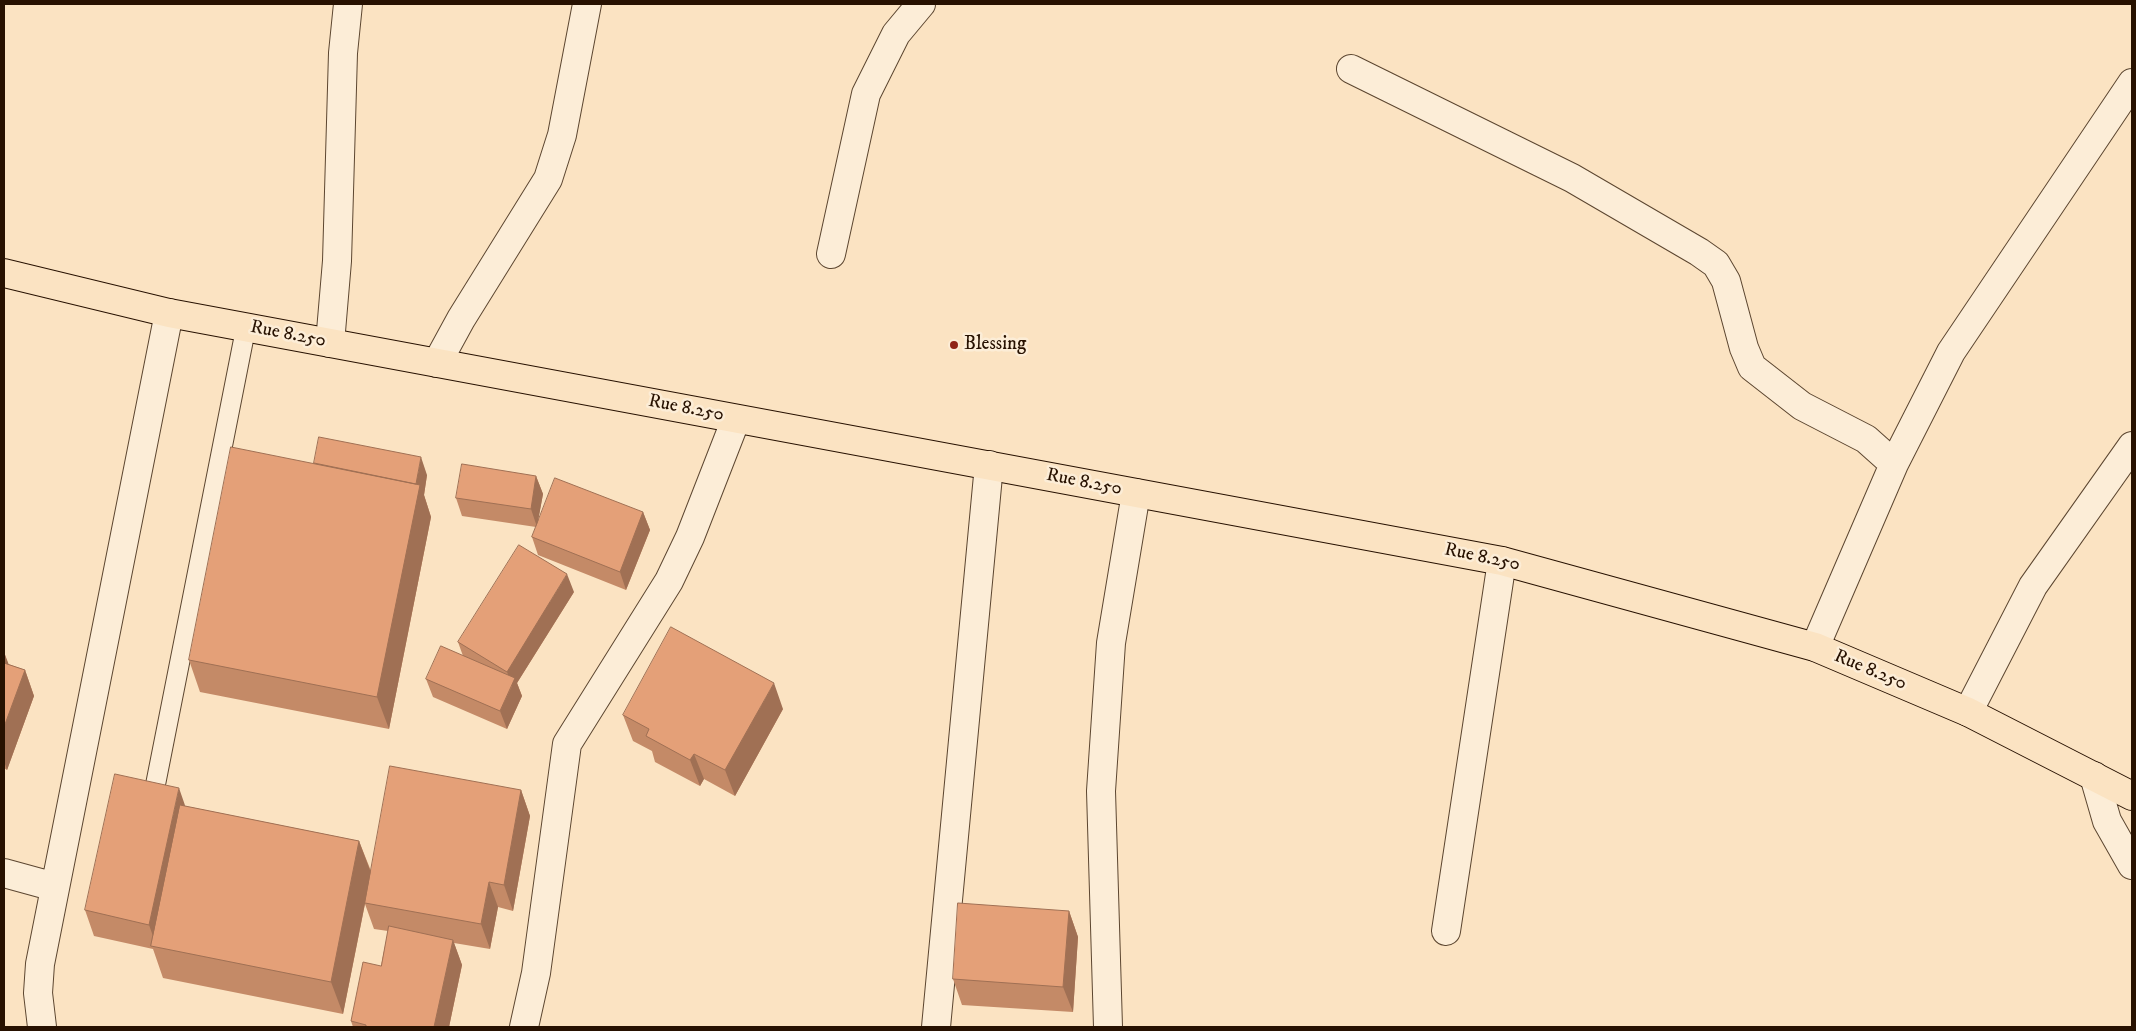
<!DOCTYPE html>
<style>
body{margin:0}
#map{position:relative;width:2136px;height:1031px;overflow:hidden;background:#fbe3c2;font-family:"IM FELL DW Pica",serif}
canvas{display:block}
.frame{position:absolute;inset:0;border:5px solid #271100;pointer-events:none}
</style>
<div id="map">
<canvas width="2136" height="1031"></canvas>
<div class="frame"></div>
</div>
<script>
const ctx = document.querySelector('canvas').getContext('2d');
ctx.lineJoin = 'round';
function strokePath(path, color, width, dash) { ctx.strokeStyle = color; ctx.lineWidth = width; ctx.lineCap = dash ? 'butt' : 'round'; ctx.setLineDash(dash || []); ctx.stroke(path); }
function fillPath(path, color) { ctx.fillStyle = color; ctx.fill(path, 'evenodd'); }
function drawText(font, color, halo, rows, align = 'center') {
  ctx.font = font + ' "IM FELL DW Pica",serif'; ctx.lineWidth = 5; ctx.setLineDash([]); ctx.textBaseline = 'middle'; ctx.strokeStyle = halo; ctx.fillStyle = color; for (const [text, x, y, turn = 0] of rows) {
    ctx.save(); ctx.translate(x, y); ctx.rotate((+turn || 0) * Math.PI / 180); ctx.textAlign = isNaN(turn) ? turn : align; if (halo) ctx.strokeText(text, 0, 0); ctx.fillText(text, 0, 0); ctx.restore();
  }
}
const service = new Path2D(`
 M156,782l90,-455`);
const minor = new Path2D(`
 M1351,69l221,109 127,74 17,12 10,17 18,67 8,19 50,39 64,33 28,25
 M831,254l35,-160 30,-60 25,-30
 M330,343l7,-82 6,-208 5,-49
 M437,363l24,-44 87,-140 14,-44 25,-131
 M1815,647l79,-183 57,-112 181,-269
 M1968,712l65,-126 99,-140
 M2094,776l13,45 25,44
 M4,873l51,14
 M1446,931l56,-370
 M42,1027l-4,-34 2,-29 129,-651
 M524,1027l12,-54 31,-229 102,-163 21,-44 46,-118
 M936,1027l53,-562
 M1108,1027l-7,-236 10,-148 25,-150`);
const trunk = new Path2D(`
 M4,273l165,40 1333,248 313,86 153,65 164,84`);
const wall = new Path2D(`
 M314,463l113,12 -3,20 7,22 -42,212 -189,-37 -11,-32z
 M536,476l7,18 -5,26 105,-8 7,18 -24,60 -88,-35 -6,-18 4,-10 -74,-11 -6,-18z
 M574,592l-57,91 5,13 -15,33 -74,-32 -7,-18 37,-23 -5,-14z
 M4,652l4,12 17,6 9,26 -27,74 -3,-2z
 M783,709l-48,87 -31,-17 -4,7 -45,-24 -3,-11 -19,-10 -10,-26z
 M521,790l9,26 -17,95 -15,-4 -8,42 -36,-6 8,22 -13,62h-96l-2,-6 30,-55 7,-35 -14,-2 -9,-25 -22,110 -180,-36 -10,-29 -59,-13 -9,-26 100,-104 174,35 12,30z
 M1069,911l9,26 -5,75 -111,-7 -9,-26z`);
const shadedWall = new Path2D(`
 M421,457l6,18 -3,20 7,22 -42,212 -12,-32z
 M536,476l7,18 -6,33 -6,-18z
 M643,512l7,18 -24,60 -6,-18z
 M567,574l7,18 -57,91 5,13 -15,33 -7,-18 12,-25 -5,-14z
 M4,652l8,21 -8,5z
 M25,670l9,26 -27,74 -3,-9v-34z
 M774,683l9,26 -48,87 -10,-26z
 M694,754l10,25 -4,7 -10,-26z
 M179,788l9,26 -31,133 -8,-22z
 M521,790l9,26 -17,95 -9,-26z
 M359,841l12,32 -28,141 -12,-32z
 M489,882l9,25 -8,42 -9,-25z
 M1069,911l9,26 -5,75 -10,-25z
 M453,940l9,25 -13,62h-15z`);
const building = new Path2D(`
 M319,437l102,20 -5,27 -102,-21z
 M231,447l189,38 -43,212 -188,-37z
 M462,464l74,12 -5,33 -75,-11z
 M555,478l88,34 -23,60 -88,-35z
 M519,545l48,29 -60,98 -49,-30z
 M671,627l103,56 -49,87 -31,-16 -4,6 -44,-24 3,-7 -26,-14z
 M441,646l74,32 -15,33 -74,-32z
 M4,663l21,7 -21,57z
 M390,766l131,24 -17,95 -15,-3 -8,42 -116,-21z
 M115,774l64,14 -30,137 -64,-15z
 M180,805l179,36 -28,141 -180,-36z
 M958,903l111,8 -6,76 -110,-8z
 M389,926l64,14 -19,87h-68v-2l-15,-4 12,-59 18,4z`);
const markers = [
 [954,345,5,"#8f2418"]
];
const streetNames = [
 ["Rue 8.250",288,335,11],
 ["Rue 8.250",686,409,11],
 ["Rue 8.250",1084,483,11],
 ["Rue 8.250",1482,558,12],
 ["Rue 8.250",1870,671,23]
];
const poiNames = [
 ["Blessing",964,345]
];
strokePath(service, '#5c4630', 21);
strokePath(minor, '#5c4630', 30);
strokePath(trunk, '#271100', 30);
strokePath(service, '#fcedd7', 19);
strokePath(minor, '#fcedd7', 28);
strokePath(trunk, '#fbe3c2', 28);
fillPath(wall, '#c48a67');
fillPath(shadedWall, '#a07054');
fillPath(building, '#e4a078');
strokePath(building, '#a07054', 1);
for (const [x, y, r, color] of markers) { const dot = new Path2D(); dot.arc(x, y, r, 0, 2 * Math.PI); ctx.fillStyle = color; ctx.fill(dot); strokePath(dot, '#fcedd7', 2); }
drawText('19px', '#271100', '#fcedd7', streetNames);
drawText('19px', '#271100', '#fcedd7', poiNames, 'left');
</script>
